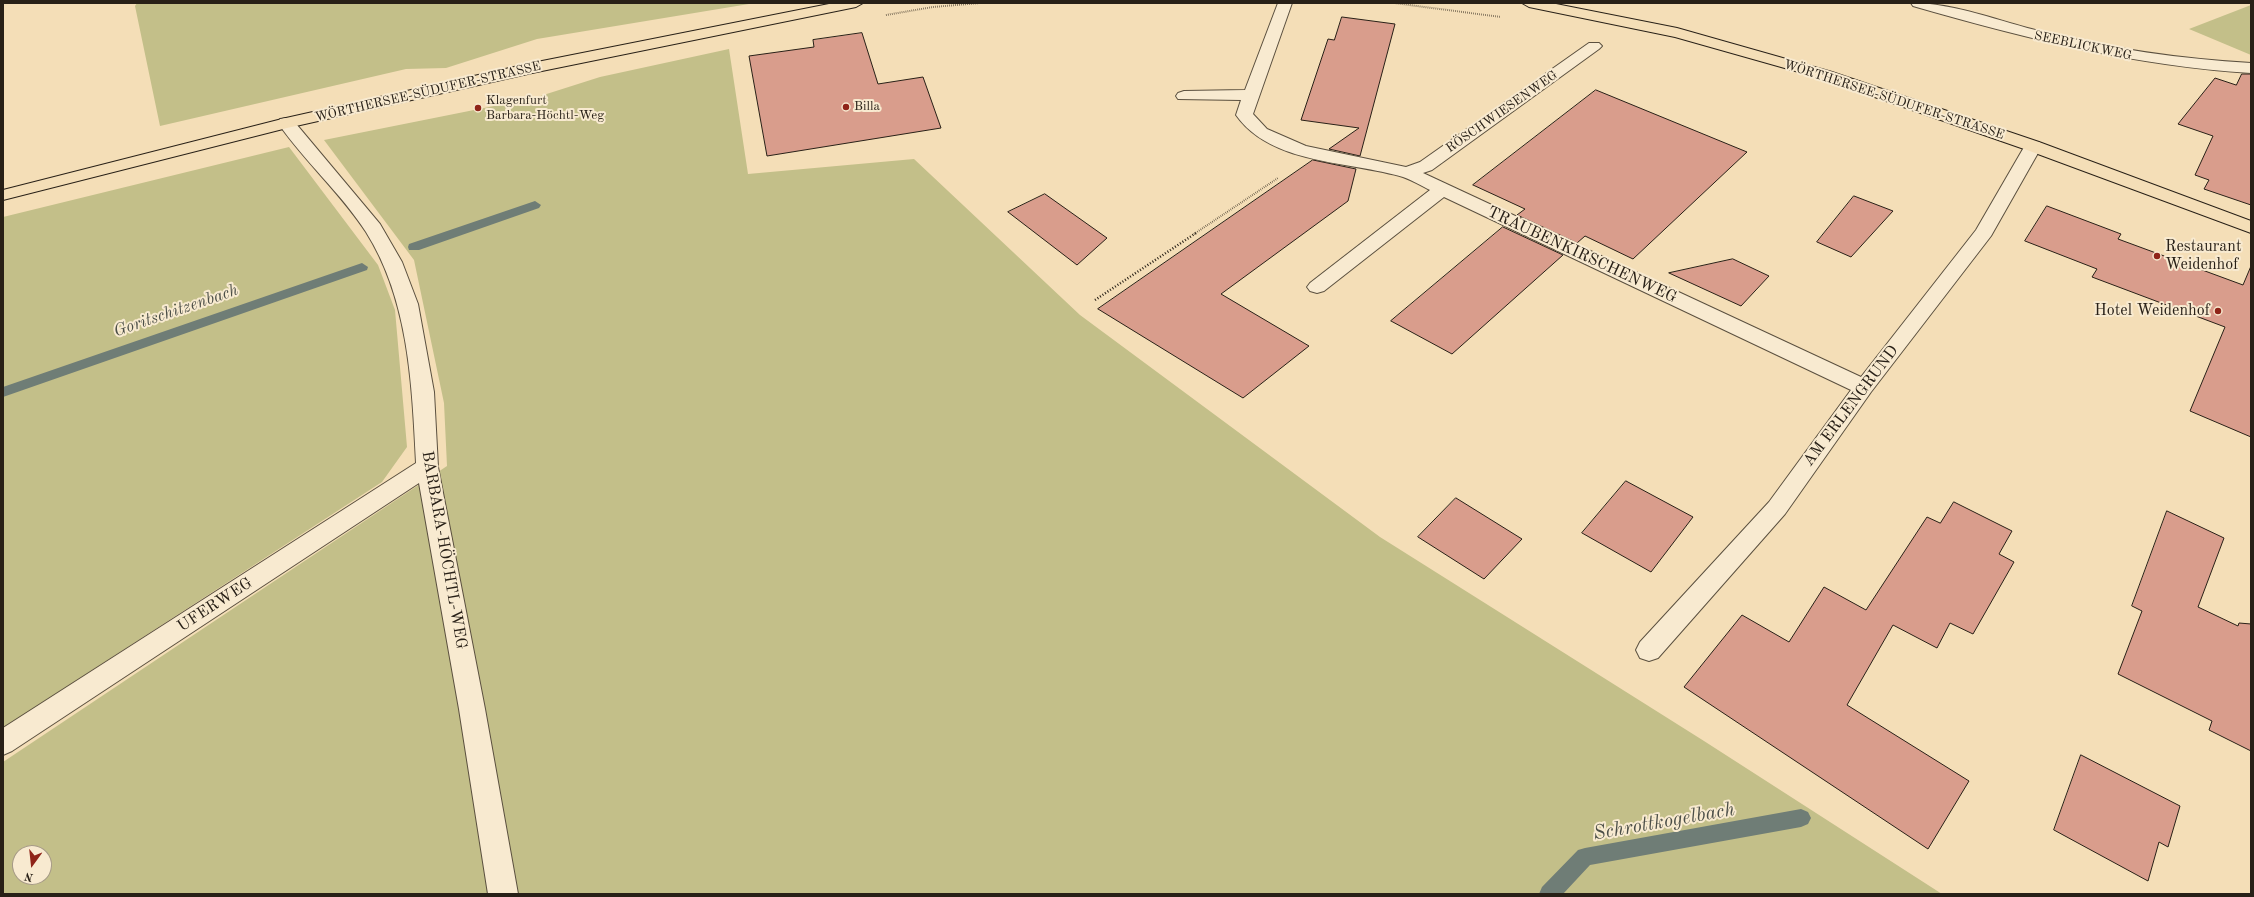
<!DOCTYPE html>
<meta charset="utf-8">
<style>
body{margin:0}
#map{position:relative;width:2254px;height:897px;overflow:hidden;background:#f4deb7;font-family:"Old Standard TT",serif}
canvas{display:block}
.frame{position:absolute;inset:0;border:4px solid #282017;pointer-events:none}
.north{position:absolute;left:12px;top:845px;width:40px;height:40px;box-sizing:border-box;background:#f8ead0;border:1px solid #a59986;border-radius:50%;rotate:195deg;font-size:11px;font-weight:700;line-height:16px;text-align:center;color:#282017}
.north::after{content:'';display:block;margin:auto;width:14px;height:18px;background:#8f2418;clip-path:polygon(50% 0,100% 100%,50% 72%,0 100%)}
</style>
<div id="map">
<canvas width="2254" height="897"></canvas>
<div class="frame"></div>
<div class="north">N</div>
</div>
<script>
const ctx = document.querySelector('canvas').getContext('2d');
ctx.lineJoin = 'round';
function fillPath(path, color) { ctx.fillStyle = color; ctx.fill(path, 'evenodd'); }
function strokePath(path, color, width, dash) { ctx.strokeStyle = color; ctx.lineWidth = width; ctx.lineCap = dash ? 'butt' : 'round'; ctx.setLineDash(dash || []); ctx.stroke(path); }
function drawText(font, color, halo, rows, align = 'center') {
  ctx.font = font + ' "Old Standard TT",serif'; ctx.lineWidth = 4; ctx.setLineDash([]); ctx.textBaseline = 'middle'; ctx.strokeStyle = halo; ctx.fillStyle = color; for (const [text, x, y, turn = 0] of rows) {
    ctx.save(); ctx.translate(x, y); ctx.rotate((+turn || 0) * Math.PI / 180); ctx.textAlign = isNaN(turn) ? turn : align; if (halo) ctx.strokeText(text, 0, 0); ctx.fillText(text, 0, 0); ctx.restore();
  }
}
const green = new Path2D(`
 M137,3h618l-218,36 -91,29 -40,1 -246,57 -25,-120z
 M2251,5v50l-62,-26z
 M729,49l19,125 166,-15 166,156 300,222 324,204 238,153h-1939v-132l444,-296 -3,-63 -30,-143 -90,-120 210,-42 66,-21zM20,853h24v24h-24z
 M289,147l89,118 17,45 12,137 -25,35 -379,246v-511z`);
const stream = new Path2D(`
 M535,201l6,4 -2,3 -120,42h-10l-1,-3 1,-3z
 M362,263l6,4 -1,3 -364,127v-10z
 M1801,809l7,3 3,6 -3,6 -7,3 -211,38 -27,29h-24l3,-7 36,-37 7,-2z`);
const building = new Path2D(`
 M1342,17l53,7 -35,132 -31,-7 30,-21 -58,-8 27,-81 6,1z
 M862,33l16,51 45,-7 18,51 -174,28 -18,-100 65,-9 -1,-7z
 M2242,74h9v131l-47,-16 5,-9 -14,-5 18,-39 -35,-12 37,-46 21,7z
 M1596,90l151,62 -114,107 -48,-23 -8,7 -60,-28 8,-6 -52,-24z
 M1313,160l43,9 -8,32 -127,93 88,52 -66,52 -145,-89z
 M1045,194l62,44 -30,27 -69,-53z
 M1854,196l39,15 -42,46 -34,-15z
 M2047,206l74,28 -3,5 125,46 8,-19v171l-61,-26 35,-84 -133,-50 5,-8 -72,-28z
 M1503,227l60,28 -111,99 -61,-33z
 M1733,259l36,17 -28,30 -72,-33z
 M1626,481l67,36 -42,55 -69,-39z
 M1456,498l66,41 -38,40 -66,-42z
 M1954,502l58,29 -13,23 15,8 -41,72 -23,-11 -13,25 -44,-23 -46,80 122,76 -41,68 -244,-162 58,-72 47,27 35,-55 42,23 61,-93 13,6z
 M2167,511l57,27 -26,69 40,19 1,-3 12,1v127l-42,-21 3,-9 -94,-47 24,-63 -10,-5z
 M2081,755l99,51 -12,41 -9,-5 -11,39 -94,-51z`);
const pathFar1 = new Path2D(`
 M1394,3l107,14
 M886,15l47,-8 47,-4
 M1194,234l84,-56`);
const path = new Path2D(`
 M1095,300l101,-67`);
const minor = new Path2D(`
 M1278,3h14l-39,111 14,15 39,17 100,21 14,-5 169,-119h10l3,3 -3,3 -167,121 -9,3 438,204 115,-147 51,-88h12l3,4 -51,90 -120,156 -86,122 -127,144 -9,3 -9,-3 -4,-8 4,-8 129,-140 82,-112 -407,-193 -120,94 -7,2 -7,-2 -3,-4 3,-4 120,-93c-8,-4 -18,-10 -27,-13 -53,-16 -132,-12 -167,-62l5,-15 -63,-1 -2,-3 2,-3 6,-2 61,-1z
 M1911,3c45,0 89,19 133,29 68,17 137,27 207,31v10c-116,-7 -227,-35 -338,-67z
 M286,118l6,1 88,105 22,38 16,42 16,88 4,75 47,242 33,185h-30l-29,-185 -40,-226 -407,268 -9,4v-27l413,-265c-4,-78 -7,-163 -50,-231 -25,-39 -62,-71 -88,-109l2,-4z`);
const major = new Path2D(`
 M834,3h29l-7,4 -324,66 -245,55 -284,72v-10l283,-72 246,-55z
 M1522,3h29l126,25 155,44 207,70 212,79v12l-224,-83 -207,-72 -145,-41 -146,-30z`);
const markers = [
 [846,107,4,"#8f2418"],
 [478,108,4,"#8f2418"],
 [2157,256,4,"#8f2418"],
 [2218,311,4,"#8f2418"]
];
const farStreetnames = [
 ["SEEBLICKWEG",2083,46,12],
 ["WÖRTHERSEE-SÜDUFER-STRASSE",428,92,-13],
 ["WÖRTHERSEE-SÜDUFER-STRASSE",1894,100,18],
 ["RÖSCHWIESENWEG",1502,112,-35]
];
const farPoinames = [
 ["Klagenfurt",486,101],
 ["Barbara-Höchtl-Weg",486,116],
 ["Billa",854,107]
];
const poiNames = [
 ["Restaurant",2165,247],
 ["Weidenhof",2165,265],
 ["Hotel Weidenhof",2210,311,"right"]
];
const streetNames = [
 ["TRAUBENKIRSCHENWEG",1582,255,25],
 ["AM ERLENGRUND",1851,406,-53],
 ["BARBARA-HÖCHTL-WEG",444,550,80],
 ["UFERWEG",215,605,-33]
];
const waterNames = [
 ["Goritschitzenbach",176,311,-19]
];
const nearWaternames = [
 ["Schrottkogelbach",1664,822,-10]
];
fillPath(green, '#c3bf89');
fillPath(stream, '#6f7d76');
fillPath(building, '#d99d8c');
strokePath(building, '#282017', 1);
strokePath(minor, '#5b503f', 2);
strokePath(major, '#282017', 2);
strokePath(pathFar1, '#282017', 2, [0.5, 1.5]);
strokePath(path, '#282017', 2.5, [1, 2]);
fillPath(minor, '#f8ead0');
fillPath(major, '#f4deb7');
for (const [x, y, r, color] of markers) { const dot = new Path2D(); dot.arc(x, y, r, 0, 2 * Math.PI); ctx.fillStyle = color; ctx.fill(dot); strokePath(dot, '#f8ead0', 1.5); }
drawText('13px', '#282017', '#f8ead0', farStreetnames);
drawText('13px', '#282017', '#f8ead0', farPoinames, 'left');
drawText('16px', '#282017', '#f8ead0', poiNames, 'left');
drawText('16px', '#282017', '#f8ead0', streetNames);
drawText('italic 17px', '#4b4e47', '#f8ead0', waterNames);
drawText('italic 20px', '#4b4e47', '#f8ead0', nearWaternames);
</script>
